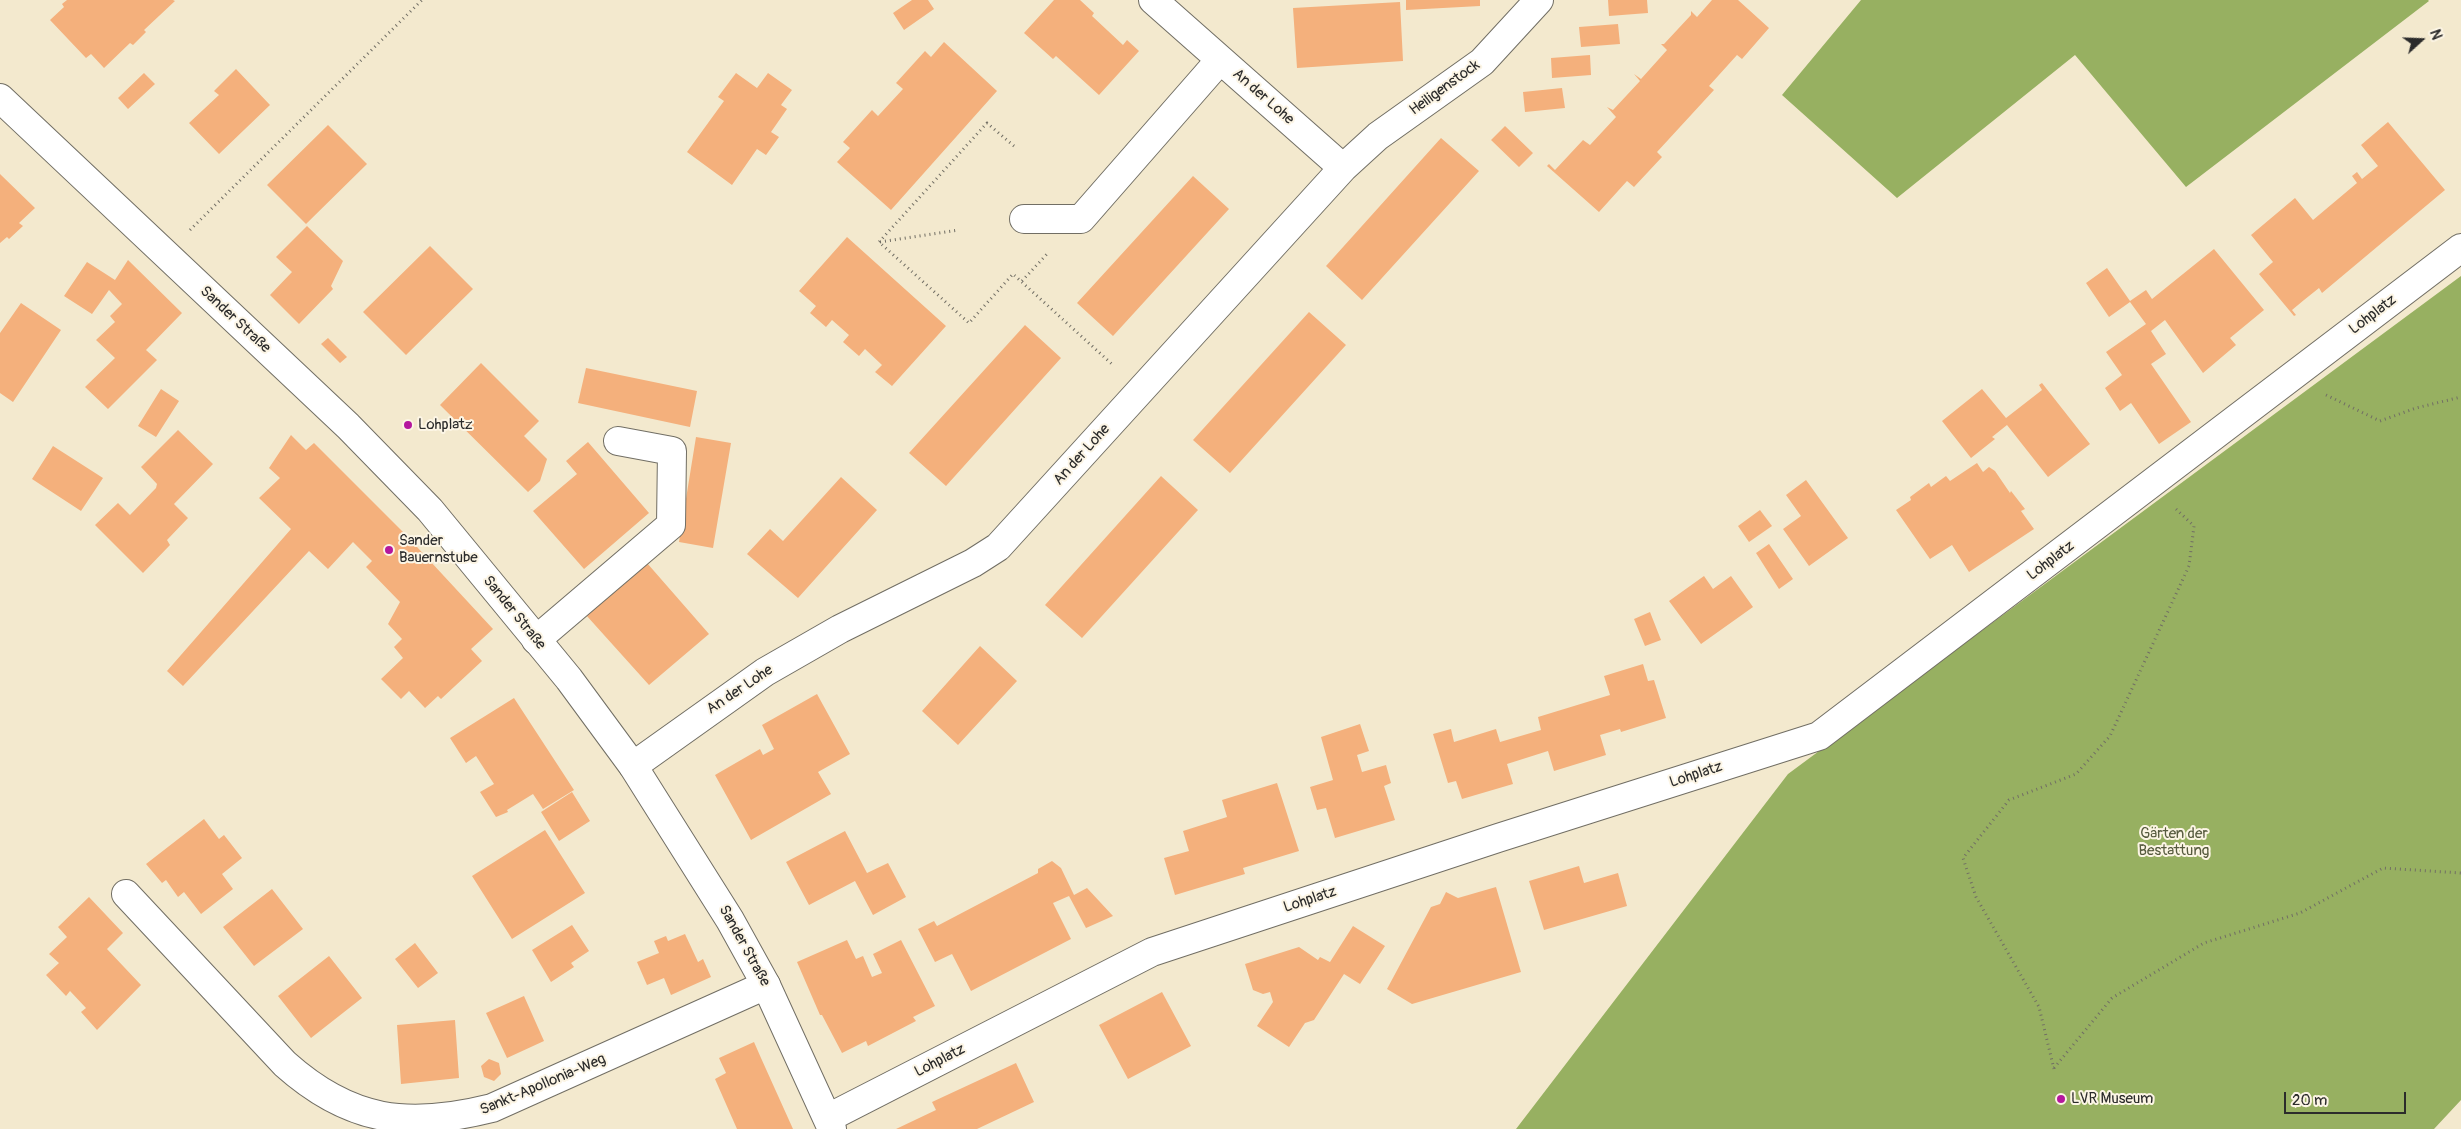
<!DOCTYPE html>
<meta charset="utf-8">
<style>
body{margin:0}
#map{position:relative;width:2461px;height:1129px;overflow:hidden;background:#f3e9ce;font-family:Pangolin,sans-serif}
canvas{display:block}
.north{position:absolute;left:2396px;top:15px;width:50px;height:50px;-webkit-text-stroke:4px #fcf5e5;paint-order:stroke;rotate:70deg;font-size:14px;font-weight:700;line-height:20px;text-align:center;color:#2b2b2b}
.north::after{content:'';display:block;margin:auto;width:18px;height:22px;background:#2b2b2b;clip-path:polygon(50% 0,100% 100%,50% 72%,0 100%)}
.scale{position:absolute;left:2284px;top:1092px;width:122px;height:22px;box-sizing:border-box;border:2px solid #2b2b2b;border-top:0;padding-left:6px;font-size:15px;line-height:18px;white-space:nowrap;color:#2b2b2b;-webkit-text-stroke:4px #fcf5e5;paint-order:stroke}
</style>
<div id="map">
<canvas width="2461" height="1129"></canvas>
<div class="north">N</div>
<div class="scale">20 m</div>
</div>
<script>
const ctx = document.querySelector('canvas').getContext('2d');
ctx.lineJoin = 'round';
function fillPath(path, color) { ctx.fillStyle = color; ctx.fill(path, 'evenodd'); }
function strokePath(path, color, width, dash) { ctx.strokeStyle = color; ctx.lineWidth = width; ctx.lineCap = dash ? 'butt' : 'round'; ctx.setLineDash(dash || []); ctx.stroke(path); }
function drawText(font, color, halo, rows, align = 'center') {
  ctx.font = font + ' Pangolin,sans-serif'; ctx.lineWidth = 4; ctx.setLineDash([]); ctx.textBaseline = 'middle'; ctx.strokeStyle = halo; ctx.fillStyle = color; for (const [text, x, y, turn = 0] of rows) {
    ctx.save(); ctx.translate(x, y); ctx.rotate((+turn || 0) * Math.PI / 180); ctx.textAlign = isNaN(turn) ? turn : align; if (halo) ctx.strokeText(text, 0, 0); ctx.fillText(text, 0, 0); ctx.restore();
  }
}
const forest = new Path2D(`
 M1861,0h567l1,1 -243,186 -111,-132 -178,143 -115,-103z
 M2461,276v824l-27,29h-918l272,-355z`);
const building = new Path2D(`
 M67,0h106l2,1 -31,29 2,2 -13,13 -3,-2 -26,25 -13,-14 -5,4 -36,-38 14,-13 -2,-3z
 M912,0h16l6,9 -30,21 -11,-17z
 M1054,0h26l14,13 -2,3 31,29 4,-5 12,11 -40,44 -43,-39 -3,3 -29,-26z
 M1406,0h74v6l-74,4z
 M1608,0h39l1,13 -39,3z
 M1712,0h26l31,28 -27,31 -5,-4 -28,31 5,4 -57,62 5,5 -28,30 -7,-6 -28,31 -52,-46 2,-2 6,6 28,-30 7,5 26,-28 -9,-10 6,3 27,-29 -6,-7 7,5 26,-29 -6,-6h3l27,-29v-4l6,6z
 M1400,2l3,59 -106,7 -4,-60z
 M1618,24l2,20 -39,3 -2,-20z
 M944,42l53,49 -106,119 -54,-48 13,-14 -7,-6 29,-32 6,6 25,-27 -7,-6 29,-32 6,6z
 M1590,55l1,20 -39,3 -1,-20z
 M236,69l34,36 -51,49 -30,-31 30,-28 -5,-4z
 M144,73l11,11 -27,25 -10,-11z
 M736,73l21,15 11,-15 24,17 -11,15 6,4 -16,23 8,5 -13,18 -9,-6 -25,36 -45,-33 37,-51 -6,-4z
 M1562,88l3,20 -40,4 -2,-20z
 M2388,122l57,68 -123,103 -3,-5 -15,12 -12,10 4,5 -2,1 -35,-42 14,-12 -22,-27 44,-37 18,22 44,-37 -5,-7 5,-4 5,7 16,-13 -17,-21z
 M328,125l39,39 -61,60 -39,-39z
 M1505,126l28,27 -14,14 -28,-27z
 M1441,138l38,33 -117,129 -36,-34z
 M0,174l35,34 -16,15 4,3 -14,13 -2,-2 -7,6z
 M1193,176l36,33 -116,127 -36,-33z
 M307,226l36,35 -12,25 2,3 -34,35 -29,-29 22,-23 -16,-15z
 M847,237l99,89 -54,60 -17,-14 7,-7 -17,-16 -6,7 -16,-14 6,-7 -17,-15 -6,7 -16,-14 6,-7 -17,-15z
 M430,246l43,43 -67,66 -43,-43z
 M2214,249l50,61 -34,28 6,7 -33,28 -38,-53 -14,11 15,23 -15,10 40,58 -32,22 -28,-41 -11,8 -15,-23 17,-13 -16,-23 40,-28 -16,-22 -21,15 -23,-34 21,-15 23,33 16,-11 6,9z
 M128,260l54,53 -36,37 11,10 -49,49 -23,-22 30,-29 -19,-18 19,-18 -5,-6 12,-12 -13,-14 -17,24 -28,-18 23,-34 28,18z
 M21,303l40,27 -48,72 -13,-9v-60z
 M1309,312l37,33 -116,128 -37,-33z
 M1025,325l36,33 -115,128 -37,-33z
 M328,338l19,19 -7,6 -19,-19z
 M481,363l58,58 -15,15 23,23 -7,22 -12,11 -88,-87z
 M586,368l111,23 -7,36 -112,-24z
 M2042,383l48,61 -42,33 -41,-52 -15,12 3,2 -24,19 -29,-37 40,-32 24,29 36,-28 -3,-5z
 M161,389l18,12 -23,36 -18,-11z
 M178,430l35,34 -39,40 14,14 -21,22 3,5 -27,28 -48,-48 23,-22 12,12 26,-27 1,-4 -16,-17z
 M291,435l15,15 8,-7 91,91 88,95 -22,20 11,12 -41,38 -3,-3 -13,12 -16,-17 -8,8 -20,-20 22,-21 -9,-11 8,-8 -14,-15 12,-22 -34,-35 6,-6 -19,-19 -25,27 -19,-18 -126,135 -16,-15 124,-142 -32,-31 21,-20 -11,-10z
 M696,437l35,6 -18,105 -34,-6z
 M588,442l61,71 -65,56 -51,-58 44,-37 -11,-13z
 M53,446l50,32 -22,33 -49,-32z
 M1977,463l6,9 6,-5 6,4 15,22 1,-2 14,18 -4,2 13,18 -65,43 -17,-27 -22,14 -34,-49 15,-10 -1,-3 19,-14 2,4 15,-11 4,5z
 M1161,476l37,34 -116,128 -37,-33z
 M841,477l36,33 -79,88 -51,-44 23,-25 13,12z
 M1806,480l42,58 -39,28 -26,-37 18,-13 -15,-21z
 M1760,510l12,16 -23,16 -11,-16z
 M1769,544l24,35 -14,10 -23,-36z
 M647,563l62,71 -60,51 -63,-70z
 M1704,576l9,13 18,-13 22,31 -52,37 -32,-43z
 M1650,612l11,28 -16,6 -11,-27z
 M980,646l37,35 -59,64 -36,-34z
 M1643,664l5,17 6,-1 12,38 -45,14 -1,-3 -20,6 6,20 -52,16 -6,-20 -41,13 6,20 -51,15 -6,-18 -8,2 -15,-49 18,-5 3,13 42,-13 4,13 41,-12 -3,-13 72,-22 -6,-19z
 M817,694l33,60 -32,18 13,22 -80,46 -36,-65 45,-26 3,6 11,-6 -12,-24z
 M514,698l60,92 -31,19 -10,-15 -26,16 1,2 -12,5 -16,-25 14,-8 -18,-28 -10,7 -16,-25z
 M1360,724l9,27 -12,4 5,17 24,-7 5,18 -7,3 11,34 -60,18 -9,-30 -9,2 -7,-23 23,-7 -12,-43z
 M1277,783l22,68 -56,17 2,6 -70,21 -11,-37 25,-7 -6,-20 44,-14 -5,-17z
 M572,792l18,29 -31,20 -18,-29z
 M204,819l15,20 5,-4 18,23 -20,16 11,15 -32,25 -17,-22 -6,5 -12,-17 -4,3 -16,-19z
 M545,830l40,63 -73,46 -40,-63z
 M845,831l22,42 21,-10 18,34 -33,18 -18,-34 -46,24 -23,-43z
 M1052,861l9,7 13,27 13,-7 26,28 -27,12 -17,-32 -16,7 18,36 -100,52 -19,-37 -17,8 -17,-33 16,-8 3,5 101,-53v-4z
 M1579,866l5,17 34,-10 9,33 -83,24 -15,-49z
 M1496,887l25,85 -109,32 -25,-15 44,-82 9,-3 6,-12 12,6z
 M272,889l31,40 -49,37 -31,-39z
 M89,897l34,36 -16,16 34,36 -44,45 -16,-18 5,-4 -16,-17 -4,5 -20,-21 13,-12 -10,-9 18,-17 -9,-10z
 M572,925l17,26 -18,12 3,4 -23,15 -19,-32z
 M1353,926l32,20 -25,38 -16,-10 -30,46 -9,3 -16,24 -32,-21 16,-24 -3,-10 -7,2 -10,-4 -8,-26 54,-17 19,13 2,-3 10,5z
 M685,934l13,28 5,-3 8,18 -40,18 -7,-17 -17,7 -10,-23 22,-9 -5,-12 12,-5 2,5z
 M847,940l9,19 7,-3 9,21 10,-4 -9,-19 28,-14 34,66 -22,11 3,4 -48,25 -2,-5 -24,12 -20,-38h-2l-23,-53z
 M415,943l23,30 -20,15 -23,-29z
 M329,956l33,42 -51,40 -33,-42z
 M1162,992l29,54 -63,33 -29,-54z
 M524,996l20,45 -37,17 -21,-45z
 M455,1020l4,58 -58,6 -4,-59z
 M754,1042l7,16 32,71h-56l-22,-50 11,-6 -7,-15z
 M489,1059l10,4 2,11 -7,7 -10,-4 -3,-11z
 M1016,1063l18,39 -57,27h-81l40,-19 -4,-8z`);
const path = new Path2D(`
 M1014,146l-27,-23 -108,119 90,81 44,-49 101,92
 M190,230l232,-230
 M880,242l79,-12
 M1022,281l25,-27
 M2326,395l54,26 36,-13 45,-11
 M2054,1068l58,-70 92,-55 96,-30 83,-45 78,5
 M2054,1069l-15,-62 -63,-110 -13,-39 46,-58 67,-26 34,-38 79,-170 5,-40 -18,-17`);
const minor = new Path2D(`
 M1343,168l35,-32 104,-74 57,-62
 M1024,219h57l139,-159
 M536,640l135,-115 1,-74 -54,-10
 M633,766l132,-94 75,-43 133,-66 25,-16 345,-379 -190,-168
 M126,894l159,170c65,58 123,65 207,44l274,-123
 M828,1118l324,-166 346,-114 321,-102 642,-488`);
const major = new Path2D(`
 M0,98l348,328 82,84 139,169 64,87 97,154 36,65 66,144`);
const markers = [
 [408,425,5,"#b5179e"],
 [389,550,5,"#b5179e"],
 [2061,1099,5,"#b5179e"]
];
const streetNames = [
 ["Heiligenstock",1445,88,-36],
 ["An der Lohe",1263,97,41],
 ["Lohplatz",2373,315,-37],
 ["Sander Straße",235,320,43],
 ["An der Lohe",1082,455,-48],
 ["Lohplatz",2051,561,-37],
 ["Sander Straße",514,613,51],
 ["An der Lohe",740,690,-34],
 ["Lohplatz",1696,775,-18],
 ["Lohplatz",1310,900,-18],
 ["Sander Straße",744,946,61],
 ["Lohplatz",940,1061,-27],
 ["Sankt-Apollonia-Weg",543,1085,-23]
];
const poiNames = [
 ["Lohplatz",418,425],
 ["Sander",399,541],
 ["Bauernstube",399,558],
 ["LVR Museum",2071,1099]
];
const parkNames = [
 ["Gärten der",2174,834],
 ["Bestattung",2174,851]
];
fillPath(forest, '#97b061');
fillPath(building, '#f4b07c');
strokePath(minor, '#716e64', 30);
strokePath(major, '#716e64', 30);
strokePath(path, '#716e64', 3, [1, 4]);
strokePath(minor, '#fff', 28);
strokePath(major, '#fff', 28);
for (const [x, y, r, color] of markers) { const dot = new Path2D(); dot.arc(x, y, r, 0, 2 * Math.PI); ctx.fillStyle = color; ctx.fill(dot); strokePath(dot, '#fcf5e5', 2); }
drawText('15px', '#2b2b2b', '#fcf5e5', streetNames);
drawText('15px', '#2b2b2b', '#fcf5e5', poiNames, 'left');
drawText('15px', '#575b3f', '#fcf5e5', parkNames);
</script>
